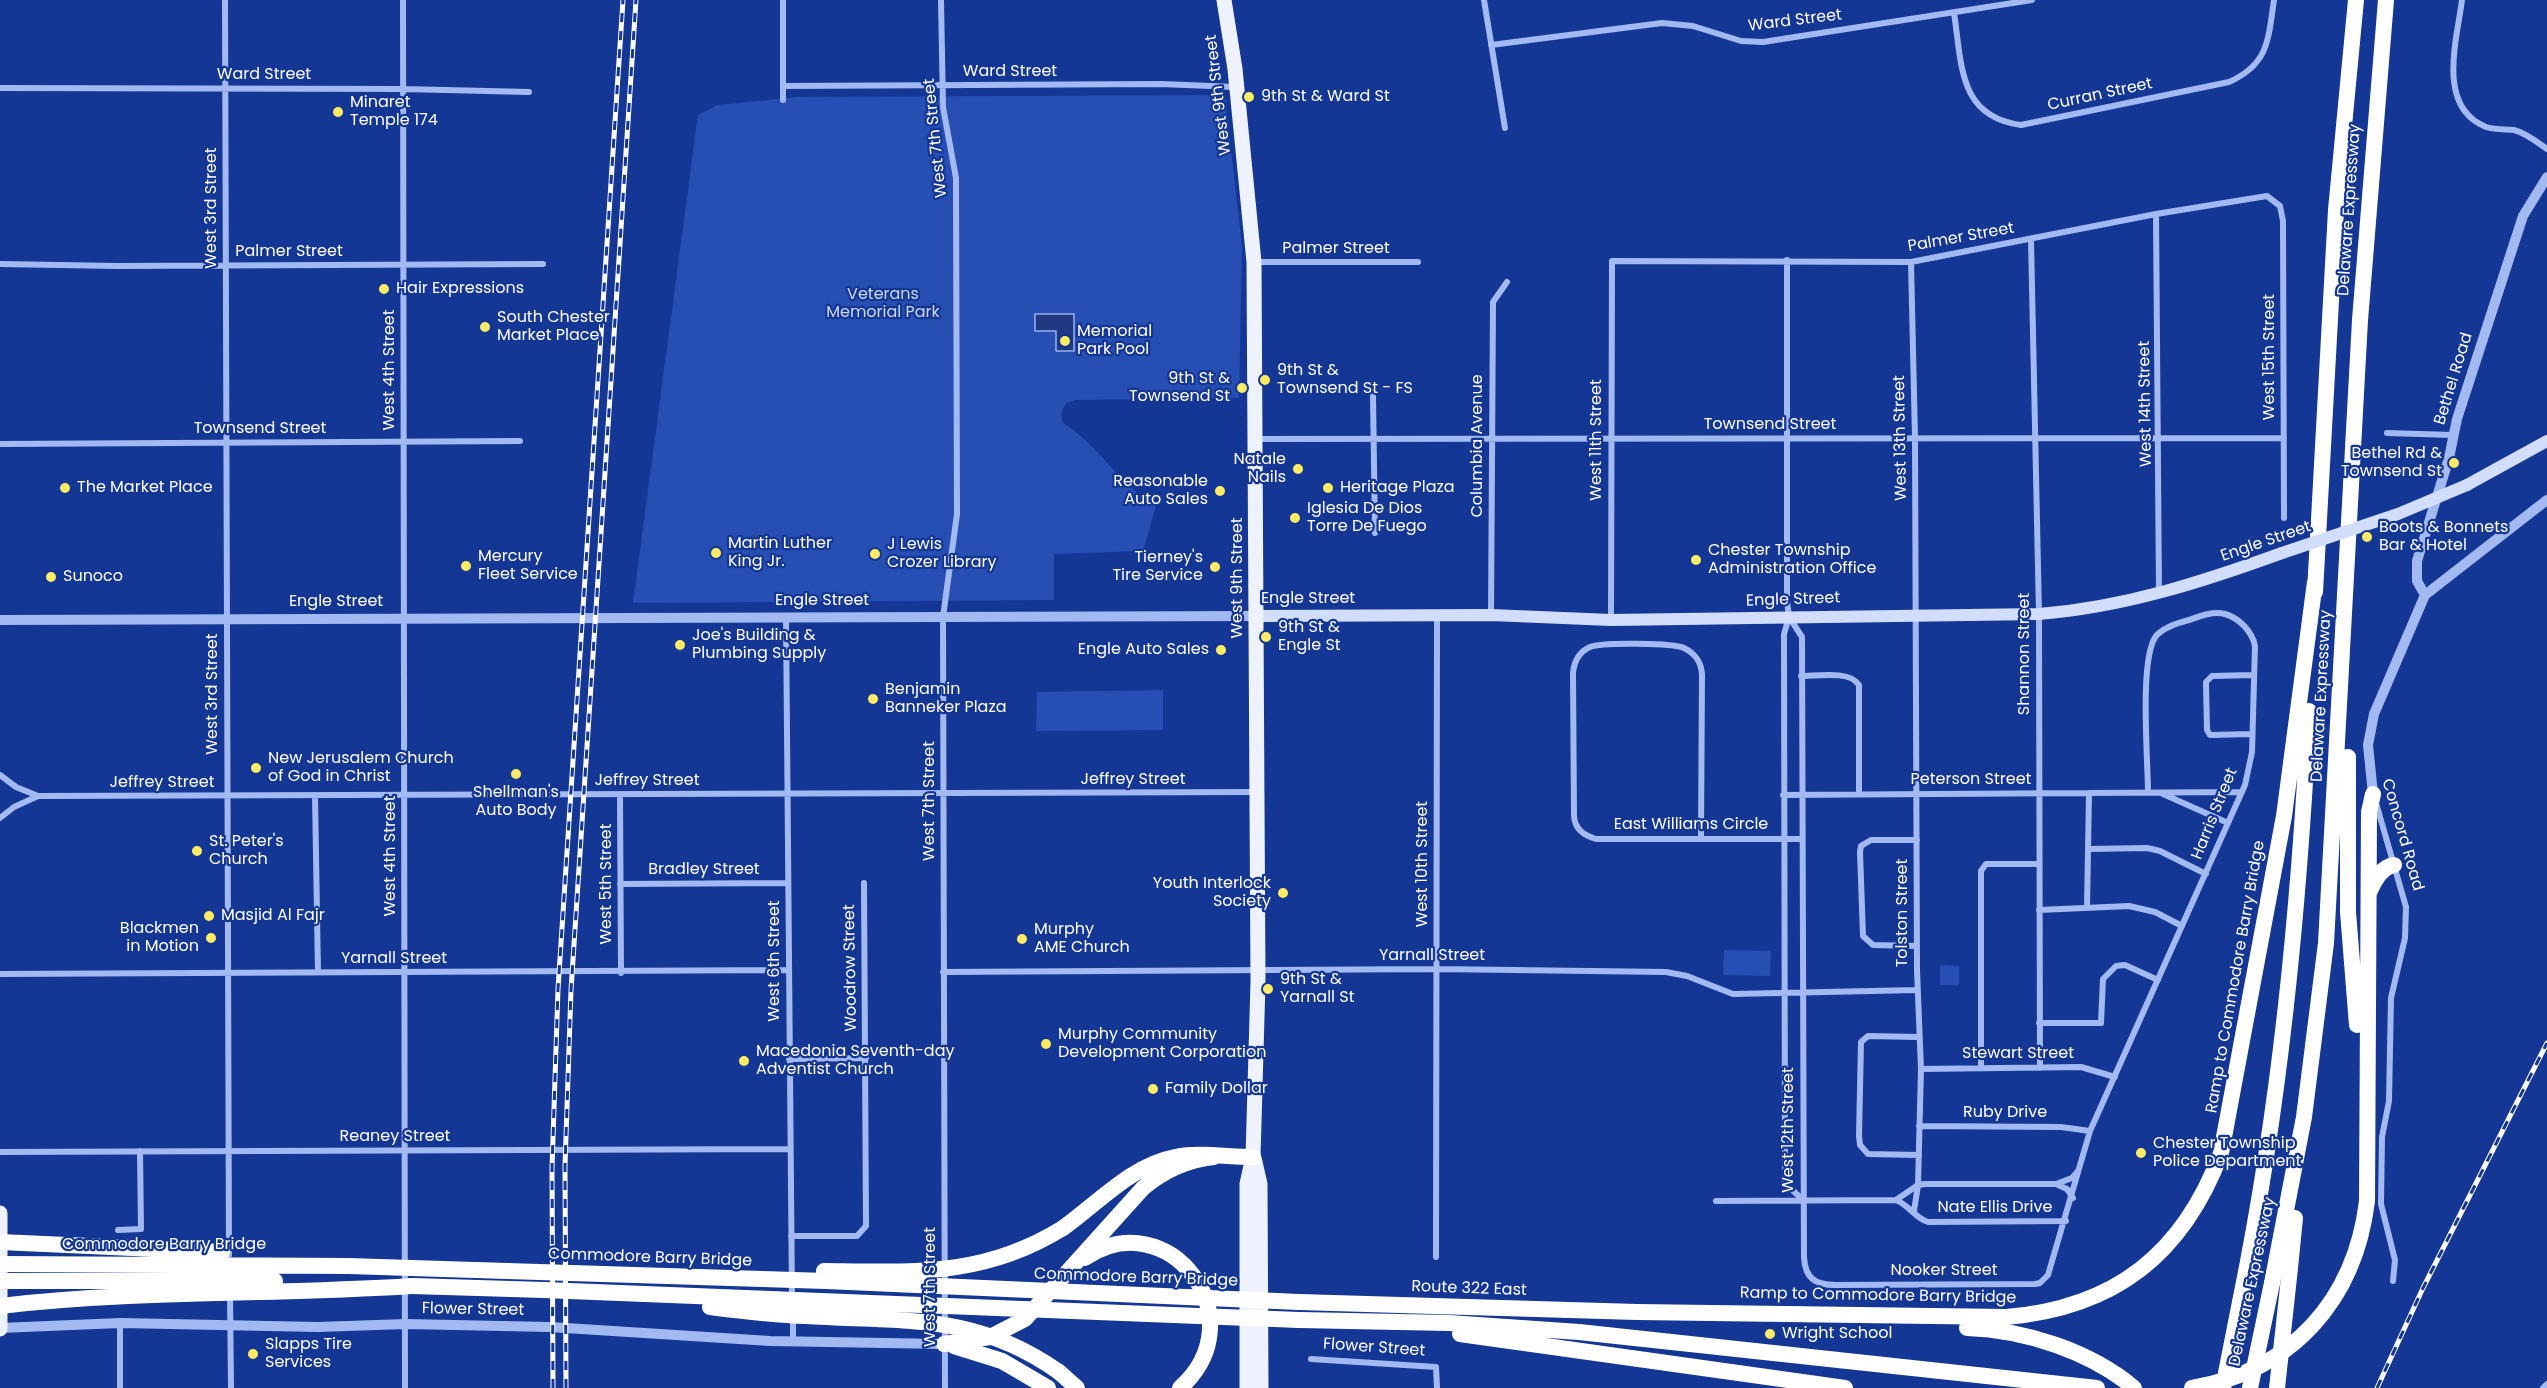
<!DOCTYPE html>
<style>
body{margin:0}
canvas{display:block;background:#143694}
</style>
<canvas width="2547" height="1388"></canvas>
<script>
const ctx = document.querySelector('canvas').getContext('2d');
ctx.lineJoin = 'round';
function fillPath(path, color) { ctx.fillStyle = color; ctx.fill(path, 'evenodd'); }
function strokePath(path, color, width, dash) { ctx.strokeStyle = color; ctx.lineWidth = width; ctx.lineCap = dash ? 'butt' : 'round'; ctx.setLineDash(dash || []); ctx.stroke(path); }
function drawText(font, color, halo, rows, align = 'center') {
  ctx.font = font + ' Poppins,sans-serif'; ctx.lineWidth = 4.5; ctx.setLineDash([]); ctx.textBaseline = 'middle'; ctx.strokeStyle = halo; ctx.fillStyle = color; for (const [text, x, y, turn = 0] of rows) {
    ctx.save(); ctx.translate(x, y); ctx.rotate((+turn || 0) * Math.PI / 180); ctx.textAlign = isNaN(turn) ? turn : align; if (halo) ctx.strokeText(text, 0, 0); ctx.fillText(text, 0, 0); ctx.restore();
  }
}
const green = new Path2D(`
 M1225,95l17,151 -3,152 -163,2 -10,3 -5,10 2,10c36,22 56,62 93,83l-13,45 -89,3v46l-421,3 65,-488 20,-10 79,-8z
 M1163,690v40l-127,1 1,-39z
 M1724,950l47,1 -1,25 -47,-1z
 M1940,965l19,1v19h-19z`);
const water = new Path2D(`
 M1035,314h39v37h-18v-20h-21z`);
const minor = new Path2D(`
 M225,0l4,1255
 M403,0l2,1388
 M941,0l2,107 13,71 1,336 -14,103 2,771
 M1484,0l21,128
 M2462,0c-5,40 -26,107 24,127 10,3 19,2 28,3 12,3 23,12 33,19
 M1954,13c8,51 4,104 67,112l208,-43c40,-18 39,-42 45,-82
 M1491,45l171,-22 31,3 48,15 22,1 269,-42
 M783,86l378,-2 74,3
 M0,88l403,1 126,3
 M783,100v-100
 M2156,214l3,380
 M2031,240l8,374 1,454
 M1787,260v341l2,16 -5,17 1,546 2,5 16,15
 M1255,262h163
 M1911,262l4,176 2,532 4,99 -3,116 -4,26
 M0,264l118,2 425,-2
 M1373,396l2,137
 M2387,433l66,2
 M1256,439l1028,-1
 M0,444l520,-3
 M1491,615l2,-313 14,-20
 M786,617l6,682
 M1789,617l13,20 2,620c1,21 11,28 31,28l200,-1 5,-1 8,-8 42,-144 155,-346 7,-33 3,-106c-3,-15 -16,-28 -30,-32 -12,-3 -25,2 -36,6 -12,3 -25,7 -33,16 -17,23 -8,124 -8,156
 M1611,619l1,-358 299,1 245,-48 111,-18 13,10 3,15 1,297
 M1801,676c16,0 49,-6 58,9v109
 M2252,734l-42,1 -3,-5 -1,-48 6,-6 42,-1
 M0,775l16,12 22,9
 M2163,794l65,29
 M620,795l1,178
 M1783,795l459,-3
 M315,796l3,176
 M2376,803l30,104 -1,31 -14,60 -2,103 -7,36 -1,67 14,56 -2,21
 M0,818l14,-11 24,-11 1219,-4
 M1701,838l1,-164c-1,-12 -6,-20 -18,-26 -10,-5 -83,-6 -94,-1 -11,5 -16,15 -17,26l1,143c1,13 9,19 22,23h205
 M1917,840h-46l-10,6 -1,6 3,84 10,9 44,1
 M2088,849l59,-1 13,3 46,23
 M620,884l168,-1
 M2087,908l2,-115
 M2039,910l90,-4 26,6 27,14
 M943,972l494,-3 229,3 21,4 46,18 184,-4
 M0,974l788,-4
 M2039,1023h62l2,-44 13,-13 9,-1 33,15
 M1918,1037l-50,-1 -7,6 -2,94 1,9 8,9 51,1
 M789,1059l77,-1
 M1981,1068v-197l5,-7h53
 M1921,1069l160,-2 34,10
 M1919,1126l142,1 29,4
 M0,1152l789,-3
 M2058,1185l9,4 6,9
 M1896,1200l22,-15 7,-1h131l16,-6 6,-7
 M1716,1201l180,-1c13,5 19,18 32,22l138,-1
 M118,1230l23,-1 -1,-78
 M791,1236h66l9,-10 -2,-343
 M1436,1257l1,-642
 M230,1293l1,95
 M793,1318v23
 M1311,1359l125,8 1,21
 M120,1388v-65
 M2543,1388l4,-4`);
const tertiary = new Path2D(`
 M2425,595l-8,-14v-20l32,-103 8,-39 66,-203 24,-39
 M0,620l1256,-4
 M2373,794l-5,-49 6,-31 51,-119 122,-95
 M0,1328l120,-5 198,4 88,-3 144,3 220,14 174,3`);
const secondary = new Path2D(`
 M2467,485l80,-44
 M1256,616l235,-1 120,5 428,-6c86,-7 163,-32 243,-61`);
const primary = new Path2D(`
 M1224,0l11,69 19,193 4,720 -5,175 -6,27v204
 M1254,1158l6,26 1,204
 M0,1213v116`);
const motorway = new Path2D(`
 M2315,592l21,-382 20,-210
 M2348,757v155l9,113
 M2369,893c5,-12 12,-26 25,-28
 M1063,1228c35,-25 69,-63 112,-71 25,-5 53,0 78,0
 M1085,1258c84,-57 173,61 95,130
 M2290,1268l5,-50
 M2272,1283l32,-166 22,-174 34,-623 26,-320
 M412,1286l132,4
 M1299,1302l338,10 369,5c109,-9 177,-63 215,-164l63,-337 31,-234
 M2240,1302c40,-195 59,-393 69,-591
 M1299,1320l150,3 130,9 518,56
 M1967,1328c58,2 123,23 167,60
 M1460,1334l385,54
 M944,1344l46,-7 35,-18 118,-131c21,-18 43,-28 71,-31
 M954,1346l48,15 46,27
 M1059,1372l18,16
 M2192,1388c100,-17 163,-88 175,-187l2,-389 4,-18`);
const rail = new Path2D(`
 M553,1388l-1,-220 6,-179 65,-989
 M566,1388l-1,-222 6,-176 65,-990
 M2377,1388l46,-100 124,-245`);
const secondaryBridge = new Path2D(`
 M2282,553l116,-39 69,-29`);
const motorwayBridge = new Path2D(`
 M0,1242l222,10
 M0,1264l348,2 478,15 473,21
 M824,1271c90,1 160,6 239,-43
 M0,1281h275
 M544,1290l755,30
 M0,1306c137,-16 274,-11 412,-20
 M710,1307c31,4 63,8 95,9 97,6 169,-4 254,56
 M2223,1388l17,-86
 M2250,1388l22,-105
 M2277,1388l13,-120`);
const markers = [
 [1249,97,6,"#ffec64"],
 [338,112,6,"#ffec64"],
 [384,289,6,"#ffec64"],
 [485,327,6,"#ffec64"],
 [1065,341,6,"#ffec64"],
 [1265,380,6,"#ffec64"],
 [1242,388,6,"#ffec64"],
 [2454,463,6,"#ffec64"],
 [1298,469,6,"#ffec64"],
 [65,488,6,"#ffec64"],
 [1328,488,6,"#ffec64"],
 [1220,491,6,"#ffec64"],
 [1295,518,6,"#ffec64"],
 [2367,537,6,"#ffec64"],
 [716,553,6,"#ffec64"],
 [875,554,6,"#ffec64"],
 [1696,560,6,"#ffec64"],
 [466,566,6,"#ffec64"],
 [1215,567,6,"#ffec64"],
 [51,577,6,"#ffec64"],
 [1266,637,6,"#ffec64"],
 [680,645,6,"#ffec64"],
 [1221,650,6,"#ffec64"],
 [873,699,6,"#ffec64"],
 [256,768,6,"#ffec64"],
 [516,774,6,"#ffec64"],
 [197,851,6,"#ffec64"],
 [1283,893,6,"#ffec64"],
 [209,916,6,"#ffec64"],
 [211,938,6,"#ffec64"],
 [1022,939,6,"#ffec64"],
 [1268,989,6,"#ffec64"],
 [1046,1044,6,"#ffec64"],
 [744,1061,6,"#ffec64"],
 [1153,1089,6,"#ffec64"],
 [2141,1153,6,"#ffec64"],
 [1770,1334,6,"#ffec64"],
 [253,1354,6,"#ffec64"]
];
const streetNames = [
 ["Ward Street",1795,21,-7],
 ["Ward Street",1010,72],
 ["Ward Street",264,75],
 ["West 9th Street",1219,95,-97],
 ["Curran Street",2100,95,-12],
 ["West 7th Street",936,138,-96],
 ["West 3rd Street",212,208,-90],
 ["Delaware Expressway",2350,210,-86],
 ["Palmer Street",1961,238,-10],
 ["Palmer Street",1336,249],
 ["Palmer Street",289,252],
 ["West 15th Street",2270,357,-90],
 ["West 4th Street",390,370,-90],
 ["Bethel Road",2454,379,-73],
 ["West 14th Street",2146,404,-91],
 ["Townsend Street",1770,425],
 ["Townsend Street",260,429],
 ["West 13th Street",1901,438,-91],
 ["West 11th Street",1597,440,-90],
 ["Columbia Avenue",1478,446,-90],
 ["Engle Street",2266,542,-19],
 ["West 9th Street",1238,578,-90],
 ["Engle Street",1308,599],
 ["Engle Street",1793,600,-2],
 ["Engle Street",822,601],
 ["Engle Street",336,602],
 ["Shannon Street",2025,654,-90],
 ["West 3rd Street",213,694,-90],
 ["Delaware Expressway",2322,696,-87],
 ["Jeffrey Street",1133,780],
 ["Peterson Street",1971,780],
 ["Jeffrey Street",647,781],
 ["Jeffrey Street",162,783],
 ["West 7th Street",930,801,-90],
 ["Harris Street",2215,814,-68],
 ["East Williams Circle",1691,825],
 ["Concord Road",2402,835,74],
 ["West 4th Street",391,856,-90],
 ["West 10th Street",1423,864,-90],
 ["Bradley Street",704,870],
 ["West 5th Street",607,884,-90],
 ["Tolston Street",1903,913,-90],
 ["Yarnall Street",1432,956],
 ["Yarnall Street",394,959],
 ["West 6th Street",775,961,-90],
 ["Woodrow Street",851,968,-91],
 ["Ramp to Commodore Barry Bridge",2236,977,-80],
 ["Stewart Street",2018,1054],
 ["Ruby Drive",2005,1113],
 ["West 12th Street",1789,1130,-90],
 ["Reaney Street",395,1137],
 ["Nate Ellis Drive",1995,1208],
 ["Commodore Barry Bridge",164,1245],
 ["Commodore Barry Bridge",650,1258,2],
 ["Nooker Street",1944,1271],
 ["Commodore Barry Bridge",1136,1278,2],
 ["Delaware Expressway",2253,1282,-78],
 ["West 7th Street",931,1287,-90],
 ["Route 322 East",1469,1289,2],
 ["Ramp to Commodore Barry Bridge",1878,1296,1],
 ["Flower Street",473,1310,1],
 ["Flower Street",1374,1348,4]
];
const poiNames = [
 ["9th St & Ward St",1261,97],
 ["Minaret",350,103],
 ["Temple 174",350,121],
 ["Hair Expressions",396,289],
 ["South Chester",497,318],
 ["Market Place",497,336],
 ["Memorial",1077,332],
 ["Park Pool",1077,350],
 ["9th St &",1277,371],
 ["Townsend St - FS",1277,389],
 ["9th St &",1230,379,"right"],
 ["Townsend St",1230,397,"right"],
 ["Bethel Rd &",2442,454,"right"],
 ["Townsend St",2442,472,"right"],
 ["Natale",1286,460,"right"],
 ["Nails",1286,478,"right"],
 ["Reasonable",1208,482,"right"],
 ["Auto Sales",1208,500,"right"],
 ["The Market Place",77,488],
 ["Heritage Plaza",1340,488],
 ["Iglesia De Dios",1307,509],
 ["Torre De Fuego",1307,527],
 ["Boots & Bonnets",2379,528],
 ["Bar & Hotel",2379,546],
 ["Martin Luther",728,544],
 ["King Jr.",728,562],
 ["J Lewis",887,545],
 ["Crozer Library",887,563],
 ["Chester Township",1708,551],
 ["Administration Office",1708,569],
 ["Mercury",478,557],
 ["Fleet Service",478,575],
 ["Tierney's",1203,558,"right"],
 ["Tire Service",1203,576,"right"],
 ["Sunoco",63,577],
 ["9th St &",1278,628],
 ["Engle St",1278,646],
 ["Joe's Building &",692,636],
 ["Plumbing Supply",692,654],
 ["Engle Auto Sales",1209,650,"right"],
 ["Benjamin",885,690],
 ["Banneker Plaza",885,708],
 ["New Jerusalem Church",268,759],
 ["of God in Christ",268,777],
 ["Shellman's",516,793,"center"],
 ["Auto Body",516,811,"center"],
 ["St. Peter's",209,842],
 ["Church",209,860],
 ["Youth Interlock",1271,884,"right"],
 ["Society",1271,902,"right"],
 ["Masjid Al Fajr",221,916],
 ["Blackmen",199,929,"right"],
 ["in Motion",199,947,"right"],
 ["Murphy",1034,930],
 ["AME Church",1034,948],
 ["9th St &",1280,980],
 ["Yarnall St",1280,998],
 ["Murphy Community",1058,1035],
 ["Development Corporation",1058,1053],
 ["Macedonia Seventh-day",756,1052],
 ["Adventist Church",756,1070],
 ["Family Dollar",1165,1089],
 ["Chester Township",2153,1144],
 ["Police Department",2153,1162],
 ["Wright School",1782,1334],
 ["Slapps Tire",265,1345],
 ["Services",265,1363]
];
const parkNames = [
 ["Veterans",883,295],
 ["Memorial Park",883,313]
];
fillPath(green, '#264eb3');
fillPath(water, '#203980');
strokePath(water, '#95b1f5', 1.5);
strokePath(minor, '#a3b9f2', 6);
strokePath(tertiary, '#a3b9f2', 10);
strokePath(secondary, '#d2ddfc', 12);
strokePath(primary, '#eef2ff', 15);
strokePath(motorway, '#fff', 16);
strokePath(rail, '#fff', 5);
strokePath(rail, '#143694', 3, [9]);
strokePath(secondaryBridge, '#d2ddfc', 12);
strokePath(motorwayBridge, '#fff', 16);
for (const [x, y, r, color] of markers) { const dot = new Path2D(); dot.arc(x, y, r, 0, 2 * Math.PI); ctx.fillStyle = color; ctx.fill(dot); strokePath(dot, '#143694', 2); }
drawText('16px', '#fff', '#143694', streetNames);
drawText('16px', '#fff', '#143694', poiNames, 'left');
drawText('16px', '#cad9fc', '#143694', parkNames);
</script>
